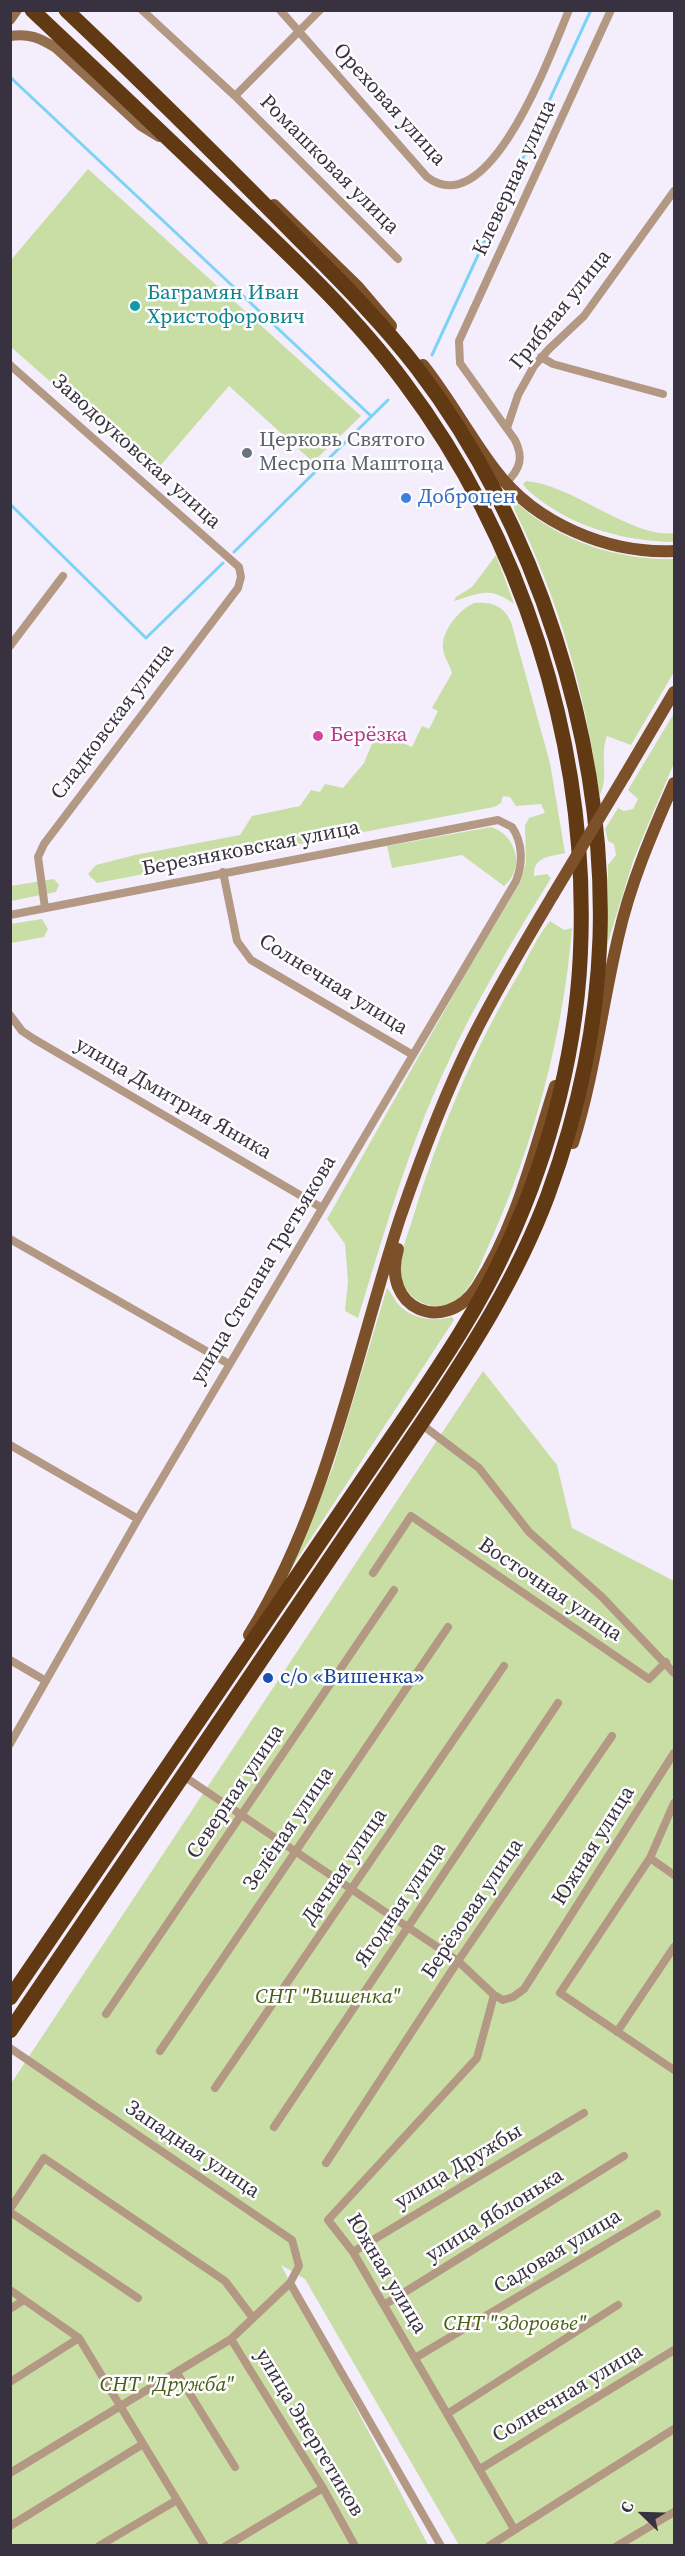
<!DOCTYPE html>
<meta charset="utf-8">
<style>
body{margin:0}
#map{position:relative;width:685px;height:2556px;overflow:hidden;background:#f3edfc;font-family:"Source Serif 4",serif}
canvas{display:block}
.frame{position:absolute;inset:0;border:12px solid #383240;pointer-events:none}
.north{position:absolute;left:613px;top:2484px;width:60px;height:60px;-webkit-text-stroke:4px #fdfdfd;paint-order:stroke;rotate:293deg;font-size:16px;font-weight:700;line-height:24px;text-align:center;color:#383240}
.north::after{content:'';display:block;margin:auto;width:21px;height:27px;background:#383240;clip-path:polygon(50% 0,100% 100%,50% 72%,0 100%)}
</style>
<div id="map">
<canvas width="685" height="2556"></canvas>
<div class="frame"></div>
<div class="north">С</div>
</div>
<script>
const ctx = document.querySelector('canvas').getContext('2d');
ctx.lineJoin = 'round';
function fillPath(path, color) { ctx.fillStyle = color; ctx.fill(path, 'evenodd'); }
function strokePath(path, color, width, dash) { ctx.strokeStyle = color; ctx.lineWidth = width; ctx.lineCap = dash ? 'butt' : 'round'; ctx.setLineDash(dash || []); ctx.stroke(path); }
function drawText(font, color, halo, rows, align = 'center') {
  ctx.font = font + ' "Source Serif 4",serif'; ctx.lineWidth = 5; ctx.setLineDash([]); ctx.textBaseline = 'middle'; ctx.strokeStyle = halo; ctx.fillStyle = color; for (const [text, x, y, turn = 0] of rows) {
    ctx.save(); ctx.translate(x, y); ctx.rotate((+turn || 0) * Math.PI / 180); ctx.textAlign = isNaN(turn) ? turn : align; if (halo) ctx.strokeText(text, 0, 0); ctx.fillText(text, 0, 0); ctx.restore();
  }
}
const green = new Path2D(`
 M88,169l273,247 -48,46 -84,-76 -75,87 -143,-126v-87z
 M526,481c48,4 106,58 148,52v9c-48,-1 -95,-13 -134,-42 -6,-5 -13,-9 -17,-16z
 M513,501c9,6 17,14 27,20 39,26 87,39 134,38v113l-43,73 -24,-9c-8,20 3,43 -8,60 -13,-102 -39,-194 -85,-287z
 M496,555l18,49c-24,-18 -34,-11 -60,-3l2,-4 16,-10z
 M474,603c18,-1 29,2 37,19l39,141 15,90c-15,4 -32,3 -31,23l13,-2 4,4c-38,62 -76,124 -106,191 -37,79 -61,165 -87,249l-13,-7 3,-30 -3,-37 -18,-25 136,-241 57,-96 6,-19 -1,-37 4,-8 16,-5 -4,-9 -25,2 -6,-9 -7,-1 -2,7 -7,4 -397,76 -9,-9 8,-9 39,-10 105,-20 12,-19 48,-10 11,-16 9,2 5,-8 18,4 21,-25 13,-31 35,15 10,-21 7,3 9,-18 -6,-3 20,-35c-3,-11 -8,-15 -9,-24 -2,-18 16,-39 31,-46z
 M674,713v50l-40,95 -26,84v-77l8,-10 -2,-11 -6,-3 -3,-12 13,-21 6,3 9,-2 5,-10 -10,-9z
 M491,827c25,8 35,41 13,59l-42,-31 -70,13 -5,-22z
 M54,879l5,6 -3,7 -45,9v-15z
 M42,919l6,10 -4,8 -33,6v-19z
 M550,921l14,9 8,-2c-9,110 -39,218 -84,319 -8,17 -16,43 -33,54 -11,8 -28,6 -38,-1 -9,-6 -16,-16 -17,-26 -2,-17 7,-37 12,-53 26,-87 61,-171 108,-249 9,-17 18,-37 30,-51z
 M387,1288c4,4 7,11 11,16 13,15 35,18 54,13l2,3 -162,247 41,-100z
 M483,1371l74,94 15,63 102,53v964h-215l-154,-266 -24,-14 147,280h-417l-1,-460z`);
const stream = new Path2D(`
 M10,77l361,339
 M432,355l159,-345
 M10,504l136,134 77,-75
 M234,552l154,-152`);
const street = new Path2D(`
 M142,10l93,86 163,163
 M280,10l147,167c63,48 125,-127 142,-167
 M235,96l85,-86
 M541,357l12,7 110,30
 M10,365l229,202 2,10 -3,11 -194,256 -6,13 7,51
 M507,428l11,-33 16,-29 15,-17 35,-33 90,-125
 M506,483c14,-14 18,-25 9,-43l-55,-77 -1,-22 152,-331
 M10,646l53,-70
 M223,872l14,69 14,19 162,95
 M10,915l488,-95 14,7c11,16 11,37 4,54l-378,638 -128,225
 M10,1015l12,16 12,8 288,169
 M10,1239l219,125
 M421,1424l58,44 50,64 73,65 72,76
 M10,1445l128,74
 M373,1573l38,-57 238,163 17,-17
 M10,1660l36,21
 M185,1777l273,184 36,34 9,5 10,-3 11,-8 150,-236
 M674,1803l-24,55 -90,135 114,77
 M650,1858l24,17
 M494,1995l-17,63 -149,162 25,32 161,277
 M106,2014l288,-424
 M617,2032l57,-85
 M10,2048l282,192 7,26 -9,17 -59,56 -221,134
 M160,2051l288,-424
 M215,2088l289,-422
 M274,2127l284,-424
 M326,2163l132,-202 154,-225
 M10,2209l34,-51 181,123 28,37
 M10,2212l128,86
 M353,2252l231,-139
 M290,2283l151,263
 M10,2290l69,48 126,208
 M384,2305l240,-149
 M10,2309l14,-9
 M231,2339l92,149 32,58
 M415,2358l242,-144
 M177,2373l58,94
 M10,2382l69,-44
 M447,2414l171,-109
 M480,2469l194,-119
 M10,2526l133,-82
 M99,2546l78,-46
 M226,2546l97,-58
 M489,2546l185,-117
 M617,2546l57,-34`);
const secondary = new Path2D(`
 M10,20l7,-10
 M10,36c19,-3 30,2 46,12l85,78 18,11`);
const primary = new Path2D(`
 M274,205l83,81 34,40
 M423,365c27,34 47,72 73,106 40,53 113,83 178,80
 M625,775l49,-83
 M573,1143c21,-67 29,-137 45,-205 12,-54 34,-105 56,-155
 M398,1249c-18,60 47,87 79,38 39,-60 56,-133 78,-201
 M249,1635c79,-128 105,-276 151,-417 21,-61 44,-123 73,-181 24,-48 52,-95 80,-142`);
const highway = new Path2D(`
 M10,1998l396,-582c37,-55 74,-110 101,-170 44,-95 72,-204 74,-310 5,-196 -59,-397 -177,-554 -49,-66 -109,-122 -169,-179 -67,-65 -135,-129 -203,-193
 M10,2031l411,-607c49,-73 96,-146 127,-229 30,-82 49,-171 52,-257 6,-197 -64,-414 -183,-570 -40,-52 -88,-98 -134,-145 -71,-72 -143,-143 -217,-213`);
const primaryBridge = new Path2D(`
 M553,895l72,-120`);
const markers = [
 [135,306,6,"#0f9aa8"],
 [247,453,6,"#6b7280"],
 [406,498,6,"#3f7fe0"],
 [318,736,6,"#d1479c"],
 [268,1678,6,"#1a4fb4"]
];
const streetNames = [
 ["Ореховая улица",389,105,48],
 ["Ромашковая улица",329,165,45],
 ["Клеверная улица",515,178,-65],
 ["Грибная улица",561,310,-51],
 ["Заводоуковская улица",136,452,42],
 ["Сладковская улица",113,722,-53],
 ["Березняковская улица",251,849,-11],
 ["Солнечная улица",333,985,32],
 ["улица Дмитрия Яника",173,1099,30],
 ["улица Степана Третьякова",264,1270,-59],
 ["Восточная улица",550,1590,34],
 ["Северная улица",236,1792,-56],
 ["Зелёная улица",289,1829,-56],
 ["Южная улица",594,1846,-58],
 ["Дачная улица",345,1867,-56],
 ["Ягодная улица",401,1905,-56],
 ["Берёзовая улица",473,1909,-56],
 ["Западная улица",192,2150,34],
 ["улица Дружбы",459,2167,-31],
 ["улица Яблонька",495,2216,-32],
 ["Садовая улица",558,2252,-31],
 ["Южная улица",386,2274,59],
 ["Солнечная улица",568,2394,-31],
 ["улица Энергетиков",309,2433,59]
];
const cultureNames = [
 ["Баграмян Иван",147,294],
 ["Христофорович",147,318]
];
const worshipNames = [
 ["Церковь Святого",259,441],
 ["Месропа Маштоца",259,465]
];
const shopNames = [
 ["Доброцен",418,498]
];
const hotelNames = [
 ["Берёзка",330,736]
];
const transitNames = [
 ["с/о «Вишенка»",280,1678]
];
const parkNames = [
 ["СНТ \"Вишенка\"",328,1998],
 ["СНТ \"Здоровье\"",515,2325],
 ["СНТ \"Дружба\"",167,2386]
];
fillPath(green, '#c9dea4');
strokePath(stream, '#7dd3f5', 3);
strokePath(street, '#b39984', 8);
strokePath(secondary, '#936e4f', 10);
strokePath(primary, '#7c5028', 12);
strokePath(highway, '#613913', 15);
strokePath(primaryBridge, '#7c5028', 12);
for (const [x, y, r, color] of markers) { const dot = new Path2D(); dot.arc(x, y, r, 0, 2 * Math.PI); ctx.fillStyle = color; ctx.fill(dot); strokePath(dot, '#fdfdfd', 2); }
drawText('21px', '#383240', '#fdfdfd', streetNames);
drawText('21px', '#0d838f', '#fdfdfd', cultureNames, 'left');
drawText('21px', '#5b616d', '#fdfdfd', worshipNames, 'left');
drawText('21px', '#366cbe', '#fdfdfd', shopNames, 'left');
drawText('21px', '#b23c85', '#fdfdfd', hotelNames, 'left');
drawText('21px', '#164399', '#fdfdfd', transitNames, 'left');
drawText('italic 21px', '#495e14', '#fdfdfd', parkNames);
</script>
